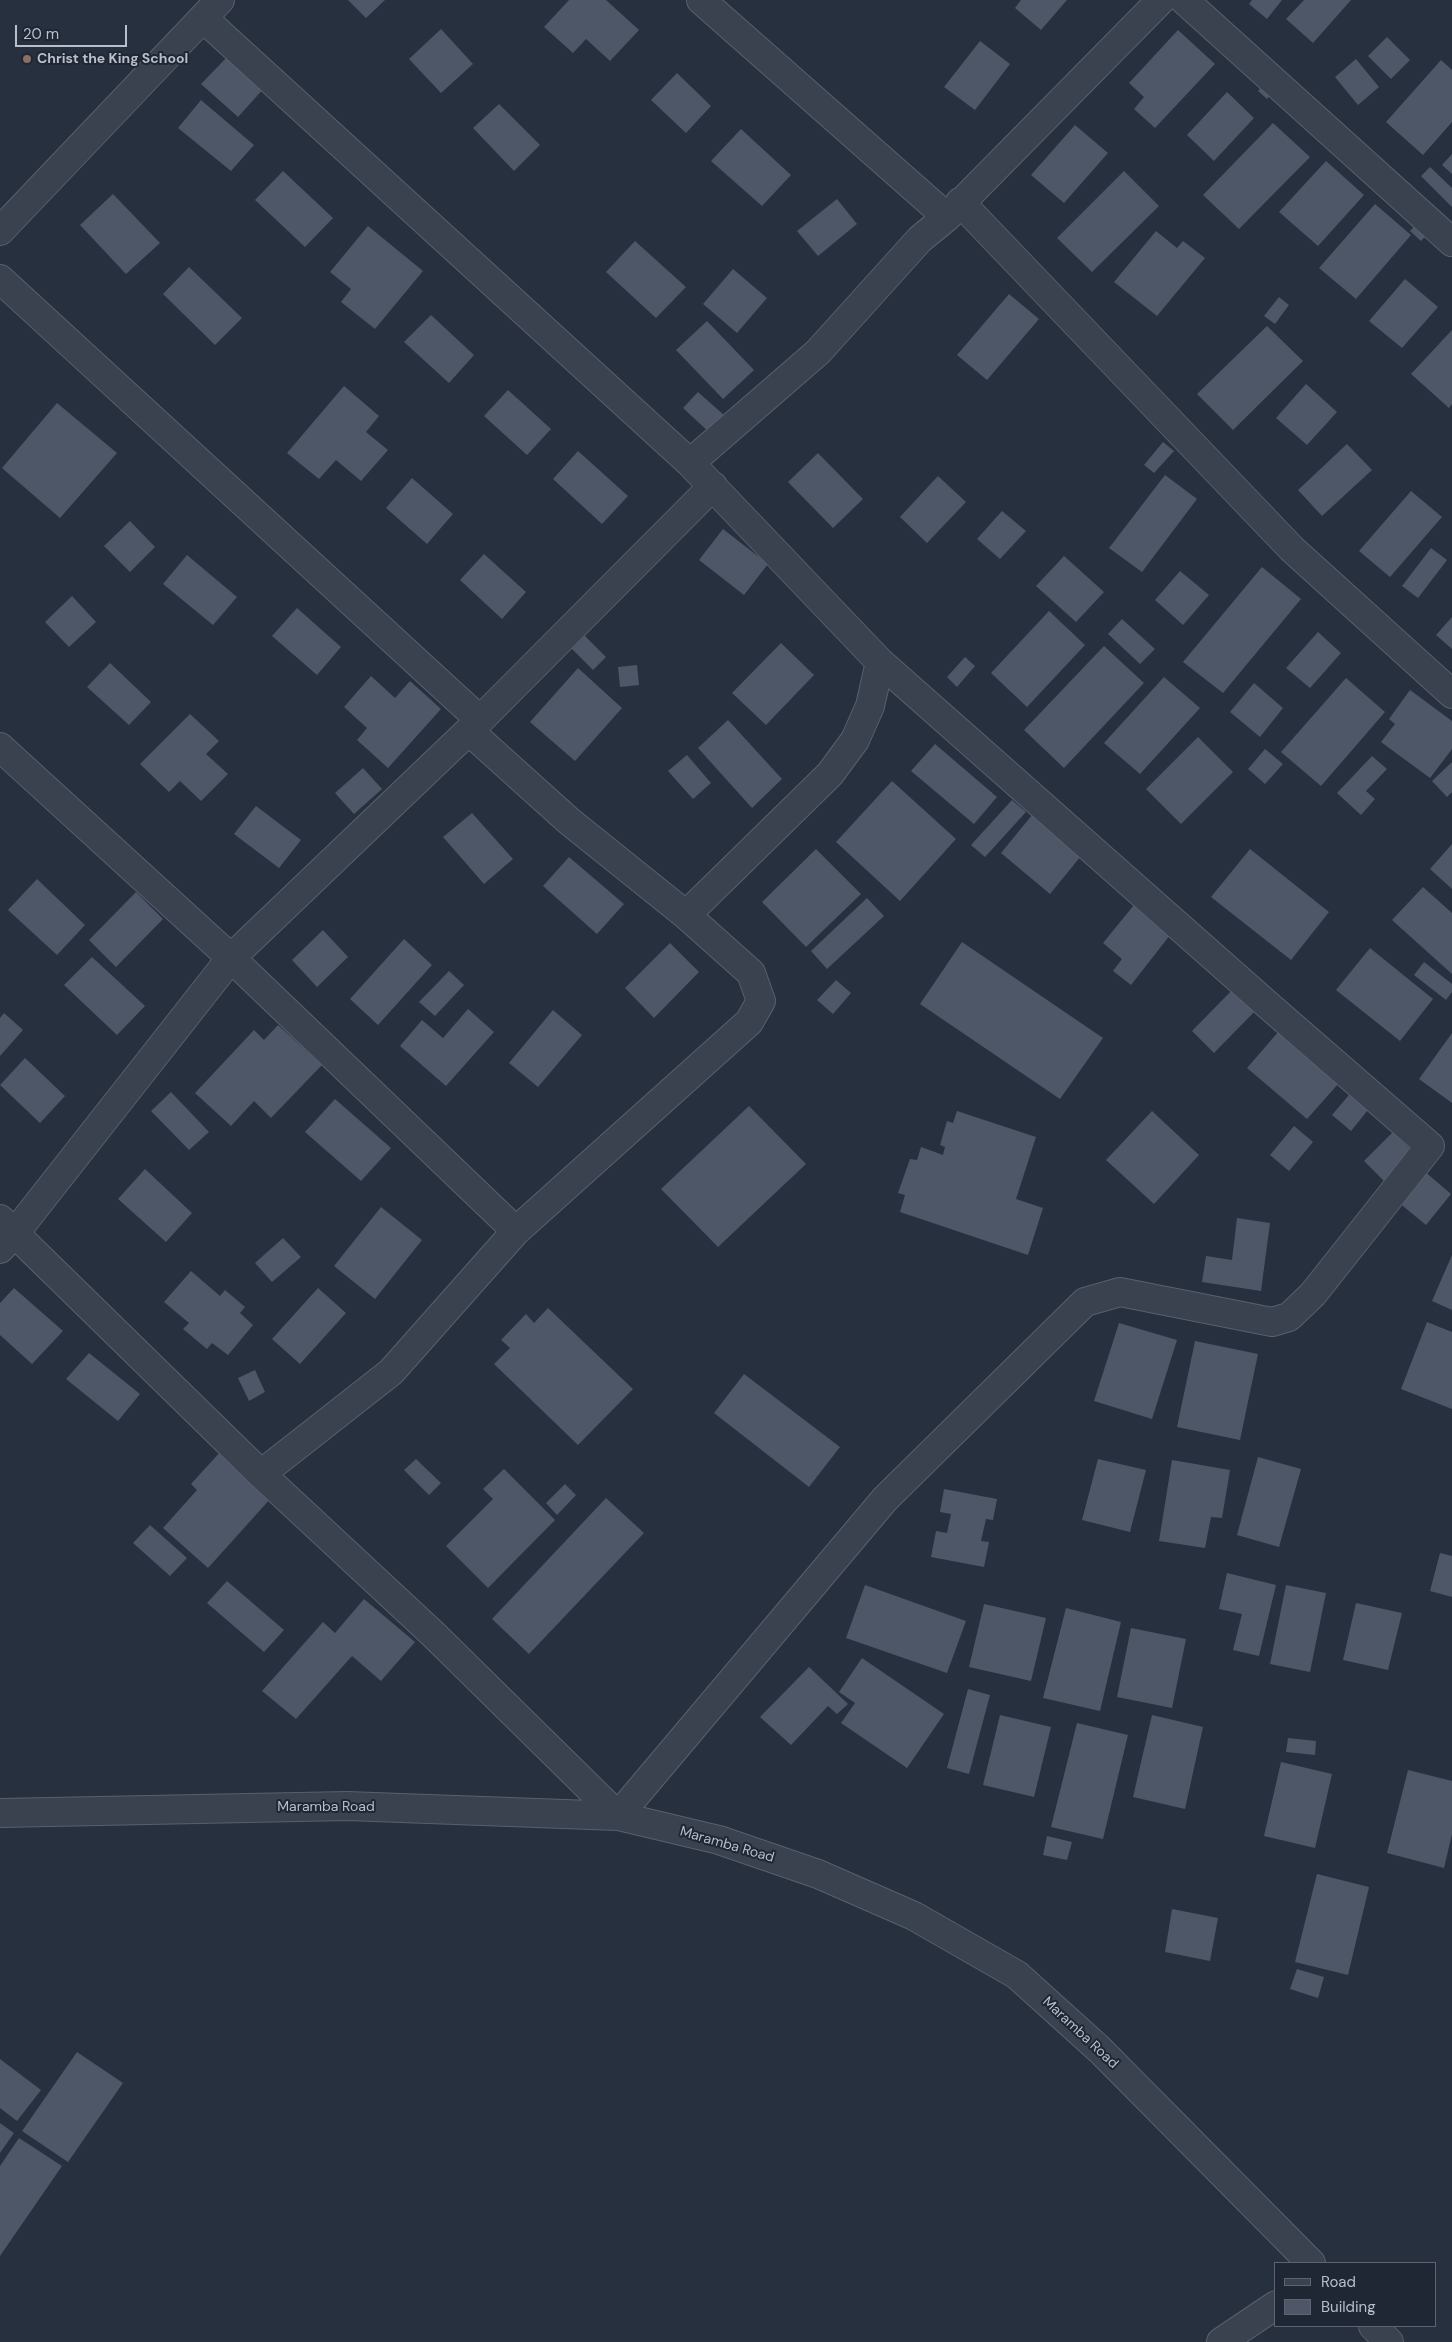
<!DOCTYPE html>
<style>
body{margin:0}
#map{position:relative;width:1452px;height:2342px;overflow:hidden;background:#27303f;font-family:"DM Sans",sans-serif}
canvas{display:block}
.legend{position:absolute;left:1274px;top:2262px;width:162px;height:65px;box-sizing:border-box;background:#202734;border:1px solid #5d6370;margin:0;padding:6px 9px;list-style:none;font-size:15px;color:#b8beca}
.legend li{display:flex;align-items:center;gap:10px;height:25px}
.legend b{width:25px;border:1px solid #5d6370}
.scale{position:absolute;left:15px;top:25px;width:112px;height:22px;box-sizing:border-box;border:2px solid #b8beca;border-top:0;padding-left:6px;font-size:15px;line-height:18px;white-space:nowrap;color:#b8beca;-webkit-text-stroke:4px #202734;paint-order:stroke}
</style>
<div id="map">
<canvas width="1452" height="2342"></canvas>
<ul class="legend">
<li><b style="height:6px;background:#3b424f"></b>Road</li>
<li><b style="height:14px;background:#4e5768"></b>Building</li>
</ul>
<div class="scale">20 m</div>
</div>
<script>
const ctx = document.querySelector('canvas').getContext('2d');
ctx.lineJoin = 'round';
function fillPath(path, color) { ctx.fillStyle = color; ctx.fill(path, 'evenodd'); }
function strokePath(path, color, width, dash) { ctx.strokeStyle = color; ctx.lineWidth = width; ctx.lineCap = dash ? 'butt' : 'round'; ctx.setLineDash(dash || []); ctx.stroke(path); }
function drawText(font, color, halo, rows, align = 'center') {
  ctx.font = font + ' "DM Sans",sans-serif'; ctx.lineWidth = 4; ctx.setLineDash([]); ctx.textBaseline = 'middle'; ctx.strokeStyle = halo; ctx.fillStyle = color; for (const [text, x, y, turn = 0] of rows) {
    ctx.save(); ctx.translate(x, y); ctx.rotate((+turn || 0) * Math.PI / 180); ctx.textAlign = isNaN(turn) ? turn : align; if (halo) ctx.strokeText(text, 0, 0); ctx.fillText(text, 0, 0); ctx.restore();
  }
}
const building = new Path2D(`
 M348,0h37l-19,18z
 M569,0h37l33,30 -29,31 -24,-22 -13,14 -29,-26z
 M1021,0h46l-26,30 -26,-22z
 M1252,0h30l-15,19 -18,-15z
 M1304,0h47l-38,43 -27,-24z
 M441,29l32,35 -32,29 -32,-34z
 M1178,30l37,34 -60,64 -21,-19 10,-12 -15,-14z
 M1387,37l23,23 -19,19 -23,-23z
 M980,41l30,23 -35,46 -31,-23z
 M230,54l36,32 -28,31 -37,-33z
 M1356,59l23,28 -21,18 -23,-28z
 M1441,60l11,10v52l-29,33 -37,-33z
 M677,73l34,33 -25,27 -35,-33z
 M1269,78l9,8 -11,13 -9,-8z
 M1227,92l27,26 -40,43 -27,-26z
 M201,100l53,45 -23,26 -53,-43z
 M499,104l41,41 -26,26 -41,-43z
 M1273,123l37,34 -71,72 -36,-34z
 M1075,125l33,28 -44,50 -33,-28z
 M741,129l50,46 -29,31 -51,-45z
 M1452,154v20l-10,-9z
 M1326,161l38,34 -46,51 -39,-34z
 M1430,167l22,21v19l-31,-31z
 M283,171l50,47 -28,29 -50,-47z
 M1124,171l35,35 -67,66 -35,-34z
 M113,194l47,49 -34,31 -46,-49z
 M837,199l20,25 -39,32 -21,-25z
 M1375,204l36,31 -55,64 -37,-31z
 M1423,217l11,10 -13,14 -11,-10z
 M368,226l55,45 -48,58 -34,-27 10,-13 -21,-17z
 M1156,231l21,17 6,-7 22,17 -48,58 -43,-34z
 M635,241l51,46 -30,31 -50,-46z
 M189,267l53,51 -27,27 -52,-51z
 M733,269l34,29 -30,35 -34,-29z
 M1405,279l33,28 -36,41 -33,-27z
 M1009,294l30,25 -52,61 -30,-25z
 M1279,297l10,8 -14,19 -11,-8z
 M431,315l43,40 -25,28 -45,-41z
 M707,321l47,49 -31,29 -47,-49z
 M1267,326l36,35 -70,69 -36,-36z
 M1452,330v74l-3,4 -38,-34z
 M1306,384l31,28 -30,33 -31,-27z
 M344,386l35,30 -13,16 22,18 -27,31 -25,-21 -17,19 -32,-26z
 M508,390l43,39 -24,26 -43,-39z
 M698,392l27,24 -15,17 -27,-25z
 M57,403l60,50 -57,65 -58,-50z
 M1163,442l11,9 -20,22 -10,-8z
 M1347,444l25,26 -50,46 -24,-26z
 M578,451l50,45 -26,28 -49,-45z
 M818,453l45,46 -30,29 -45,-46z
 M1165,475l32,24 -55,73 -33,-24z
 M938,476l28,26 -39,41 -27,-26z
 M412,478l41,36 -26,30 -41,-36z
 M1411,491l31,26 -52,60 -31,-26z
 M1002,511l24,20 -26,28 -23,-20z
 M130,521l25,26 -25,25 -26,-26z
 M723,529l45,35 -24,31 -45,-35z
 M1431,548l16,12 -29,38 -16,-12z
 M484,554l42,38 -24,27 -42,-39z
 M187,555l50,42 -24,28 -50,-41z
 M1064,556l40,36 -28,30 -40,-36z
 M1262,567l39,32 -78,94 -40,-31z
 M1180,571l29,24 -26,30 -28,-25z
 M72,596l24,26 -27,25 -24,-25z
 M297,608l44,39 -24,28 -45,-39z
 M1049,611l36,34 -58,62 -36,-34z
 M1452,617v32l-16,-14z
 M1122,619l33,30 -15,15 -32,-30z
 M1318,632l23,21 -31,35 -24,-20z
 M584,635l22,22 -13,13 -22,-22z
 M781,643l33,32 -48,50 -34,-32z
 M1104,646l40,37 -80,85 -40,-38z
 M965,657l10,9 -18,21 -10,-10z
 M110,663l41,39 -22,23 -42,-38z
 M637,665l2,20 -19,2 -2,-20z
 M578,668l44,40 -47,53 -45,-39z
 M371,676l24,22 15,-17 31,28 -53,59 -31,-28 10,-12 -23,-21z
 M1164,677l36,31 -60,66 -36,-31z
 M1346,678l39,34 -64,74 -40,-34z
 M1254,683l29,25 -23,29 -30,-25z
 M1410,690l42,31v28l-22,29 -49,-36 14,-18 -6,-5z
 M190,714l29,27 -13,13 22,20 -27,27 -21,-20 -11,11 -29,-28z
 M728,720l54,59 -30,29 -54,-60z
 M1198,737l35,35 -52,52 -35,-35z
 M935,744l62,53 -23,27 -63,-53z
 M1265,749l18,15 -18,20 -17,-15z
 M687,755l24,28 -18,16 -25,-28z
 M1372,756l15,13 -21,22 9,8 -14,16 -24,-22z
 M1452,762v30l-5,5 -15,-16z
 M363,768l19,21 -28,25 -19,-21z
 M892,781l64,58 -56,62 -64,-59z
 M1012,800l14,12 -41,45 -14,-12z
 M256,806l45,34 -22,28 -45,-34z
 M1037,809l44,47 -31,38 -49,-41z
 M472,813l41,46 -29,25 -41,-47z
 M1452,844v45l-22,-20z
 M816,849l45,45 -55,53 -44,-45z
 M1250,849l79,63 -38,48 -80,-63z
 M569,857l55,47 -27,30 -54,-48z
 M37,879l48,46 -28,30 -49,-45z
 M1423,887l29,26v61l-60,-54z
 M136,892l27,27 -47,48 -27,-27z
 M867,898l17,18 -57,53 -16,-18z
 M1138,900l36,30 -43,55 -18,-14 9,-12 -19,-16z
 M323,930l25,27 -31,30 -25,-27z
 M404,939l28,26 -54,60 -28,-26z
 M962,942l141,96 -43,61 -140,-95z
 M670,943l29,29 -45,46 -29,-30z
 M1370,948l63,51 -33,42 -64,-51z
 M92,957l53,49 -28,29 -53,-50z
 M1424,962l28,22v8l-6,8 -32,-25z
 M449,971l15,14 -29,31 -16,-14z
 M836,980l15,13 -18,21 -16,-14z
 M1238,984l22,22 -46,47 -22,-22z
 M468,1009l26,23 -48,54 -46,-40 22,-26 21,18z
 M553,1010l29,25 -44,52 -29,-24z
 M4,1013l19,17 -23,26v-38z
 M278,1025l44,40 -51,53 -17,-17 -23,25 -36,-33 59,-63 10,10z
 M1279,1031l60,52 -32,36 -60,-51z
 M1452,1033v70l-33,-24z
 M25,1058l40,38 -25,27 -40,-38z
 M1354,1089l18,16 -21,26 -19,-16z
 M171,1092l38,40 -20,18 -38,-39z
 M335,1099l56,49 -30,33 -56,-49z
 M749,1106l57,58 -88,83 -57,-58z
 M957,1111l79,26 -20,62 27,9 -15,47 -128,-43 5,-17 -7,-2 12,-34 7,1 4,-13 22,8 2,-8 -5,-2 7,-24 6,2z
 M1152,1111l47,44 -45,49 -48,-44z
 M1294,1126l19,16 -24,29 -19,-16z
 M1393,1132l22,22 -29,29 -22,-22z
 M145,1169l47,44 -26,29 -48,-43z
 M1423,1170l28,24 -25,31 -28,-23z
 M381,1207l41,33 -47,59 -41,-33z
 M1237,1218l33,5 -9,68 -59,-9 4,-26 26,4z
 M283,1238l18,19 -29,25 -17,-19z
 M1452,1255v55l-20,-9z
 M191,1271l29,25 5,-6 20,17 -5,6 13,12 -25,30 -16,-12 -5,6 -24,-20 6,-6 -25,-21z
 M14,1288l49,43 -31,33 -32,-29v-32z
 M318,1288l28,25 -46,51 -28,-25z
 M548,1308l85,81 -55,56 -84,-81 16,-16 -9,-8 25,-26 8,9z
 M1427,1322l25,10v77l-51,-20z
 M1119,1323l58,17 -25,79 -58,-18z
 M1195,1341l63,13 -18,86 -63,-13z
 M89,1353l51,41 -22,27 -52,-42z
 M255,1370l10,22 -16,9 -11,-23z
 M744,1374l96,73 -31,40 -95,-74z
 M221,1451l51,46 -64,71 -45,-40 34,-38 -6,-6z
 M1258,1457l43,12 -22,78 -42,-12z
 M416,1459l25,24 -12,12 -25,-25z
 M1098,1459l48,11 -16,62 -48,-12z
 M1172,1460l58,10 -8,48 -11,-1 -6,31 -46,-7z
 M504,1469l51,51 -67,68 -42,-42 47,-47 -10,-10z
 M565,1484l11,11 -19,20 -11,-12z
 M944,1489l53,10 -4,21 -7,-1 -5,22 8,1 -5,25 -53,-10 5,-26 11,2 4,-19 -11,-2z
 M606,1498l38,35 -115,121 -37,-35z
 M150,1525l37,33 -17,18 -37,-33z
 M1440,1553l12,3v41l-22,-6z
 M1227,1573l49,12 -17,71 -26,-6 9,-36 -23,-5z
 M227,1581l57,49 -20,22 -57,-49z
 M865,1585l101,36 -19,52 -101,-35z
 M1286,1585l40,8 -16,79 -40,-8z
 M364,1599l51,43 -34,39 -29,-25 -56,63 -34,-28 61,-69 12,11z
 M1356,1603l46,10 -14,57 -45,-10z
 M984,1604l62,14 -15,63 -62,-14z
 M1066,1608l55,14 -21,89 -57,-13z
 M1131,1628l55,11 -14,69 -55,-11z
 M862,1658l82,56 -37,54 -66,-45 14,-20 -16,-11z
 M809,1667l39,37 -11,10 -9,-8 -37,39 -31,-28z
 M968,1689l22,6 -21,79 -22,-6z
 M1000,1715l51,12 -17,70 -51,-12z
 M1152,1715l51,12 -18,82 -52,-12z
 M1077,1723l51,12 -25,104 -52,-12z
 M1288,1738l28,3 -1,14 -29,-3z
 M1281,1762l51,12 -17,74 -51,-12z
 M1408,1770l44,11v53l-8,34 -57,-15z
 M1047,1836l25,6 -5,18 -24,-5z
 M1317,1874l52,13 -21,88 -53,-13z
 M1172,1909l46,9 -8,43 -45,-9z
 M1297,1969l27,8 -6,21 -28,-9z
 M77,2052l46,31 -55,79 -46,-31z
 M0,2059l41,31 -24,31 -17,-13z
 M0,2123l14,10 -14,20z
 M19,2138l43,28 -62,90v-90z`);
const minor = new Path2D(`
 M701,0l246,217
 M1184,0l268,242
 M203,18l487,445 190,199 -10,44 -15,34 -25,34 -144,141
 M960,202l332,347 160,145
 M0,231l220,-231
 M0,279l480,441 -249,238 -231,-211
 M690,463l128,-111 102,-113 27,-22 214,-217
 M480,720l233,-234
 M0,1219l261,255 171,159 186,183 267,-317 200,-197 35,-10 152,30 17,-5 24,-23 117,-148 -161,-140 -389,-344
 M0,1249l15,-16 216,-275 285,273
 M261,1474l130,-102 125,-141 233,-209 12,-21 -10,-28 -65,-58 -117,-94 -100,-90
 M0,1813l347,-7 271,10 101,24 99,34 96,42 103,59 83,75 211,213
 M1373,2326l16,16
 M1221,2342l55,-37`);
const markers = [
 [27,59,5,"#8d6e63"]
];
const poiNames = [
 ["Christ the King School",37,59]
];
const streetNames = [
 ["Maramba Road",326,1807],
 ["Maramba Road",727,1845,16],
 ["Maramba Road",1080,2033,43]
];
fillPath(building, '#4e5768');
strokePath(minor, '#59606d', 30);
strokePath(minor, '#3b424f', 28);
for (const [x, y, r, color] of markers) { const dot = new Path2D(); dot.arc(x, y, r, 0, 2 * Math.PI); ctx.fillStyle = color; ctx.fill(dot); strokePath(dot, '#202734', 2); }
drawText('bold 14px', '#b8beca', '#202734', poiNames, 'left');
drawText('14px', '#b8beca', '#202734', streetNames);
</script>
